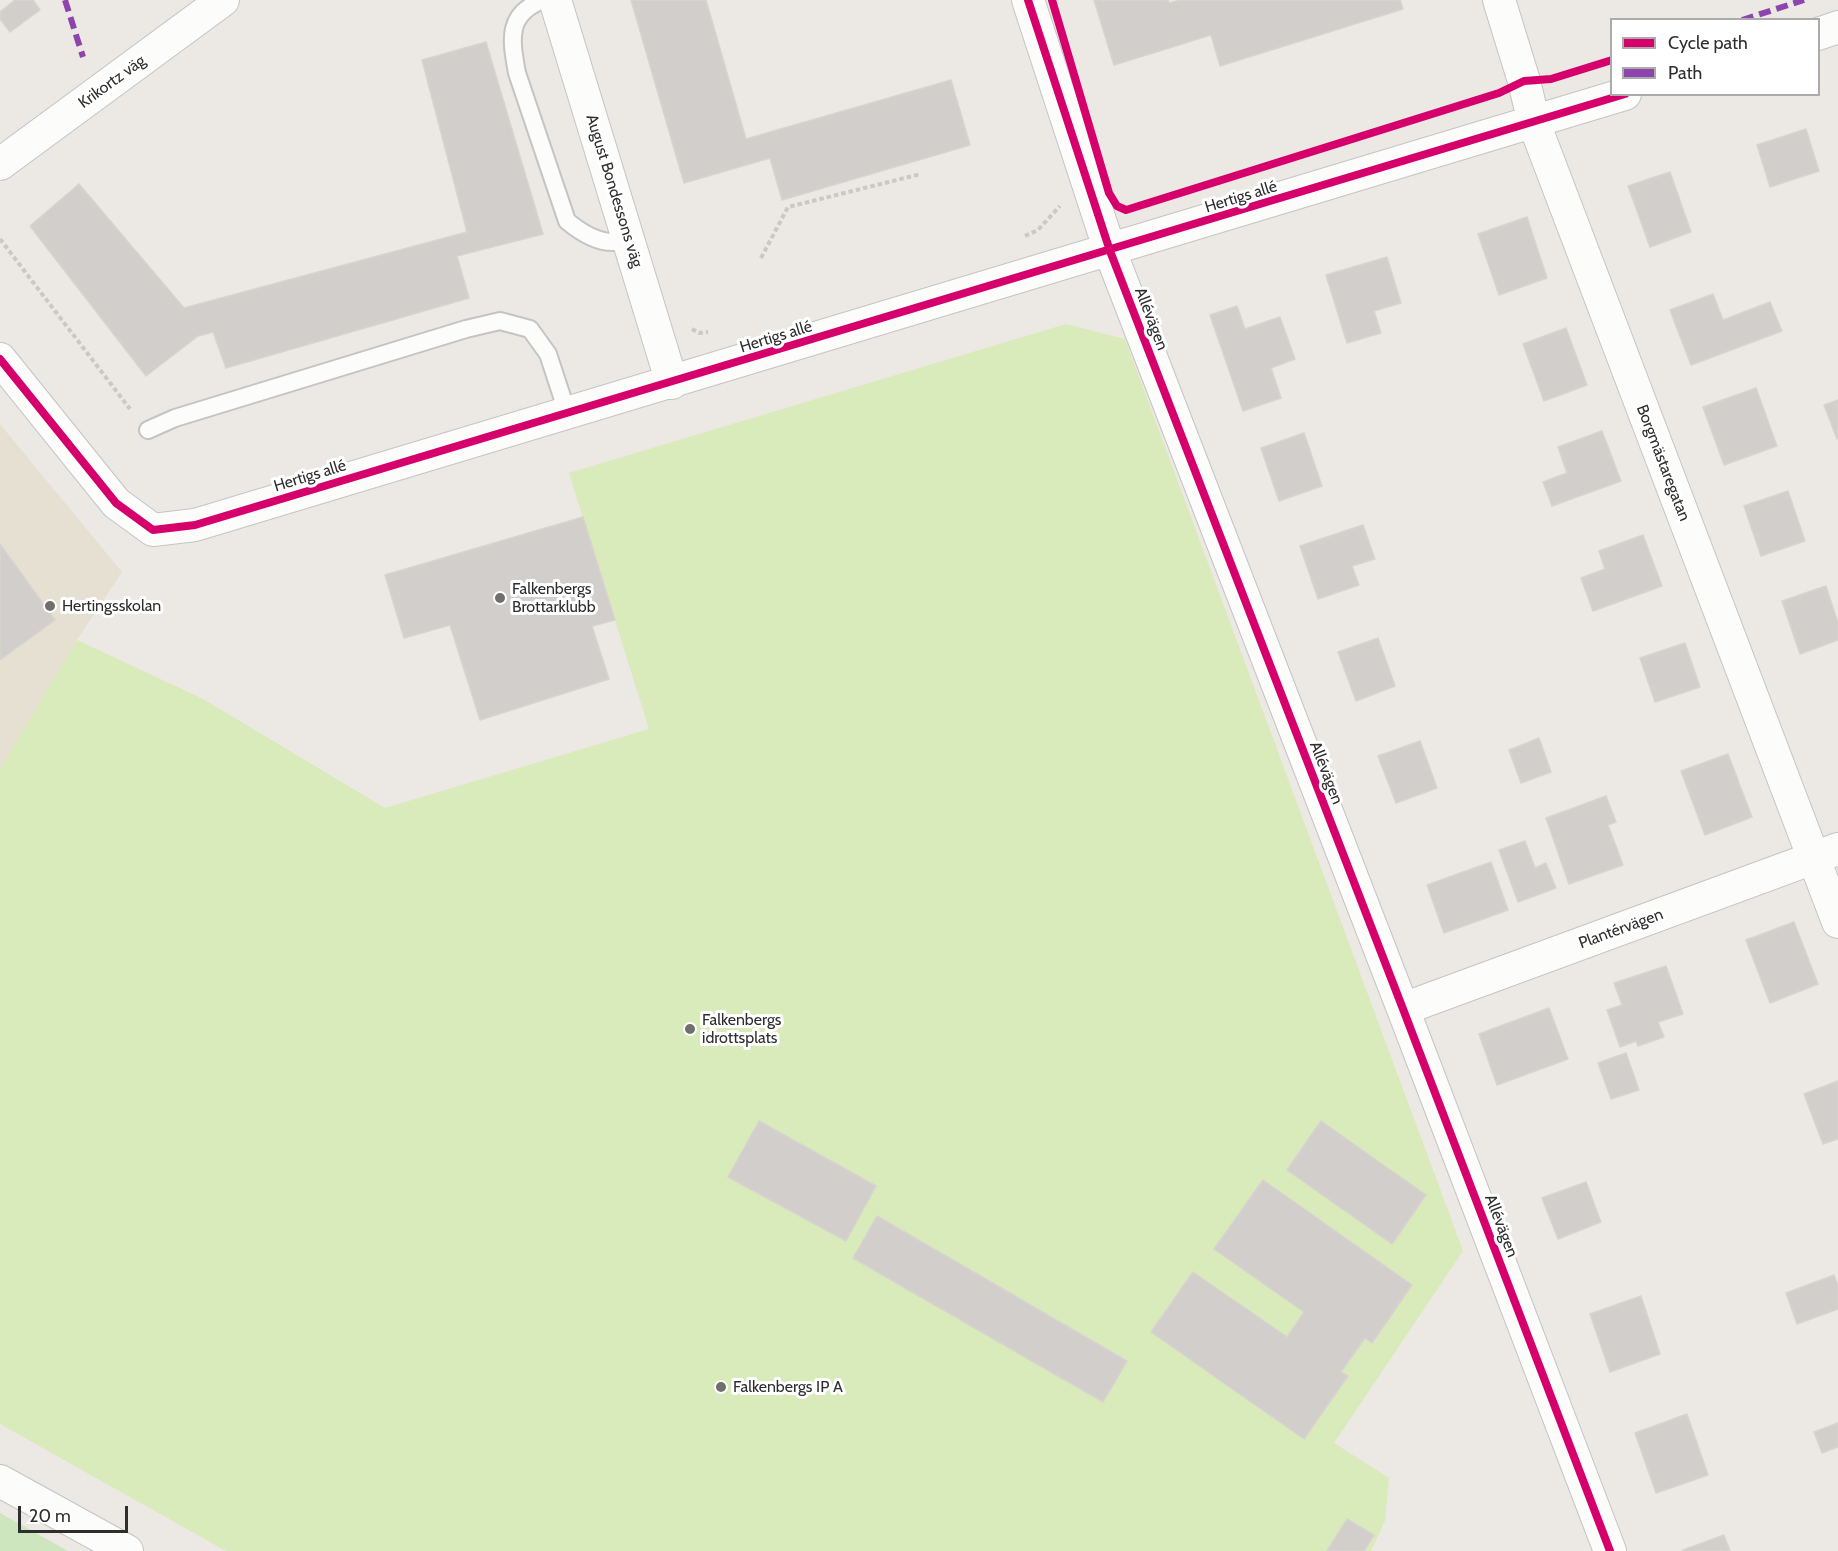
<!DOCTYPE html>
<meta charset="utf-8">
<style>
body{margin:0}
#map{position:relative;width:1838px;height:1551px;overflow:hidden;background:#ece8e4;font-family:Cabin,sans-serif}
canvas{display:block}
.legend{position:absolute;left:1610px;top:18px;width:210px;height:78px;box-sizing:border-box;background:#fff;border:2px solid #ababab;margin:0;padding:8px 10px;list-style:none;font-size:18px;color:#2e2e2e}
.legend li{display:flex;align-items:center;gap:12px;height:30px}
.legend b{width:30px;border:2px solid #ababab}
.scale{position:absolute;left:18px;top:1506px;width:110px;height:27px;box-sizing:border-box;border:3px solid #2e2e2e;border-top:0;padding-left:8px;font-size:18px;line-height:21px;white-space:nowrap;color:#2e2e2e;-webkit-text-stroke:4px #fff;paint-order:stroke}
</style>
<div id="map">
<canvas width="1838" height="1551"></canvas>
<ul class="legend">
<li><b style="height:8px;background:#d6006c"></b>Cycle path</li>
<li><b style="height:8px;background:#8e44ad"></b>Path</li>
</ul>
<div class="scale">20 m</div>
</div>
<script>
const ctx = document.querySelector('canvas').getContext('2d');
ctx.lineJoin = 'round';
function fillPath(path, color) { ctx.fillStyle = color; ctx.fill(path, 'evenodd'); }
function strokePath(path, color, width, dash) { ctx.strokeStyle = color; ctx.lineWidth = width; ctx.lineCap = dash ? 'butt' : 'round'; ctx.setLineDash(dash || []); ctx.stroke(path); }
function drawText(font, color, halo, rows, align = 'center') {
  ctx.font = font + ' Cabin,sans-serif'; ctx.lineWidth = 6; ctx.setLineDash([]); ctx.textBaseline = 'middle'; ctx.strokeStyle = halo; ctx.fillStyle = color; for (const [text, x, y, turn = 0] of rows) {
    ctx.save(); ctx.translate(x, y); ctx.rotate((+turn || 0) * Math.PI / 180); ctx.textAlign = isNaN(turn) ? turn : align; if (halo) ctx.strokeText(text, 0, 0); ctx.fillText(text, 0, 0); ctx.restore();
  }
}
const education = new Path2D(`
 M0,424l122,148 -45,68 -77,129z`);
const green = new Path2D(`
 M0,1513l68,38h-68z`);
const pitch = new Path2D(`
 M1066,324l59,15 338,912 -129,192 55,35 -4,43 -14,30h-1145l-226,-127v-655l77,-129 126,59 182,109 264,-79 -80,-256z`);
const building = new Path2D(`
 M15,0h18l7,10 -30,22 -10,-13v-7z
 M631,0h75l40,139 205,-59 19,65 -188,55 -12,-42 -86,25z
 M1094,0h74l1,3 11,-3h220l3,9 -183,57 -9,-31 -97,30z
 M486,42l57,192 -86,22 12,42 -243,70 -13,-36 -15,4 -52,40 -116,-150 49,-42 105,124 283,-76 -45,-172z
 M1806,129l13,42 -49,16 -13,-42z
 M1670,172l21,60 -41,15 -22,-61z
 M1527,217l20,61 -48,17 -21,-61z
 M1387,257l14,46 -27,8 7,22 -34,10 -21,-68z
 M1713,294l10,26 47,-18 12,29 -91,34 -21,-55z
 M1237,306l8,23 35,-12 15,42 -24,9 10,30 -38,13 -33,-96z
 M1566,328l21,57 -43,16 -21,-57z
 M1756,388l21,58 -53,19 -21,-58z
 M1838,400v38l-1,1 -13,-34z
 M1602,431l19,50 -69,25 -9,-24 24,-9 -9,-26z
 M1304,433l18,53 -43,15 -18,-53z
 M1788,491l17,50 -44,15 -17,-50z
 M583,517l32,103 -23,6 17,53 -129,41 -30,-95 -46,13 -19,-63z
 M1363,525l12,34 -23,7 7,19 -41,14 -18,-53z
 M1643,535l19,51 -69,25 -12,-33 24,-9 -6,-18z
 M0,544l55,76 -55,40z
 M1826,586l12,37v17l-38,14 -18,-53z
 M1378,638l17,48 -39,15 -18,-49z
 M1685,643l15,44 -45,15 -15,-44z
 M1539,738l12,34 -30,11 -12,-33z
 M1420,741l17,47 -41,15 -18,-47z
 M1728,754l24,63 -47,18 -24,-64z
 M1606,796l10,26 -8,3 15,40 -54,19 -23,-66z
 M1525,841l10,27 11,-5 10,25 -38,14 -19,-52z
 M1491,862l17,48 -64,23 -17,-48z
 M1794,922l24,62 -48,19 -24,-63z
 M1666,966l17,48 -25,8 6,15 -26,9 -2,-5 -16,6 -13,-37 15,-5 -8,-22z
 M1549,1008l19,51 -71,26 -18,-51z
 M1626,1053l13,37 -28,9 -13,-36z
 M1838,1081v58l-15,5 -19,-50z
 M759,1121l117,65 -30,55 -118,-64z
 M1321,1121l105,74 -34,49 -105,-74z
 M1263,1180l149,105 -40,58 -7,-5 -24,34 7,4 -44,63 -153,-107 42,-60 94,65 17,-25 -90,-63z
 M1586,1182l15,40 -43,17 -16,-41z
 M877,1216l250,145 -24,41 -250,-144z
 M1834,1275l4,11v23l-41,15 -11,-31z
 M1641,1296l19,58 -50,18 -20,-58z
 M1687,1414l21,61 -52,18 -21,-60z
 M1838,1423v24l-16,6 -8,-21z
 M1347,1519l27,16 -10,16h-37z
 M1724,1535l6,16h-47v-1z`);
const path = new Path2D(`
 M1025,236l13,-6 22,-24
 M0,239l130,170
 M761,258l27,-51 133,-33
 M692,329l7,4 9,-1`);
const service = new Path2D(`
 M543,0c-37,14 -32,40 -26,73l50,148c12,10 30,22 48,21 4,-1 9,-3 14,-5
 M148,430l27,-12 291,-89 34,-8 30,8 18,25 19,58`);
const minor = new Path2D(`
 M555,0l117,383
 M1028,0l82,251 293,758 207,542
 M1499,0l25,81 10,42 304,799
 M1818,34l20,-7
 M0,164l223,-164
 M0,359l116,144 37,27 42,-5 1430,-431
 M1403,1009l435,-160
 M0,1481l127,70`);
const quiet = new Path2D(`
 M65,0l18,57
 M1742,20l62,-20`);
const cycleway = new Path2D(`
 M1028,0l82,251 293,758 207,542
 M1052,0l57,193 8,13 9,4 373,-117 25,-12 27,-2 61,-19
 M0,359l116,144 37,27 42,-5 1430,-431`);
const markers = [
 [500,598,6,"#706f6e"],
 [50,606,6,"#706f6e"],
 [690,1029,6,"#706f6e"],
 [721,1387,6,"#706f6e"]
];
const streetNames = [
 ["Krikortz väg",112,82,-36],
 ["August Bondessons väg",614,191,73],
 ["Hertigs allé",1241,197,-17],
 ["Allévägen",1151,319,69],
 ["Hertigs allé",776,337,-17],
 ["Borgmästaregatan",1663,463,69],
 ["Hertigs allé",310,476,-17],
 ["Allévägen",1326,773,69],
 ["Plantérvägen",1621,929,-20],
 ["Allévägen",1501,1226,69]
];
const poiNames = [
 ["Falkenbergs",512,589],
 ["Brottarklubb",512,607],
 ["Hertingsskolan",62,606],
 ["Falkenbergs",702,1020],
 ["idrottsplats",702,1038],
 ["Falkenbergs IP A",733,1387]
];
fillPath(education, '#e6e0d3');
fillPath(green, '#cee6be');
fillPath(pitch, '#d9eabb');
fillPath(building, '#d1cecb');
strokePath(building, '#d7d4d0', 1.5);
strokePath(service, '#c5c4c5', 20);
strokePath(minor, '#c5c4c5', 34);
strokePath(path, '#c9c9c8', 4, [4.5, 3]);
strokePath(service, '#fcfcfb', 16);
strokePath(minor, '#fcfcfb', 32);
strokePath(quiet, '#8e44ad', 6, [12, 6]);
strokePath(cycleway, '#d6006c', 8);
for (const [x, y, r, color] of markers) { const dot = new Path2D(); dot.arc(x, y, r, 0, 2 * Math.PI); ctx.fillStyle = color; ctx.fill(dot); strokePath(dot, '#fff', 2); }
drawText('16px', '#2e2e2e', '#fff', streetNames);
drawText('16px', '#2e2e2e', '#fff', poiNames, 'left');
</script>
